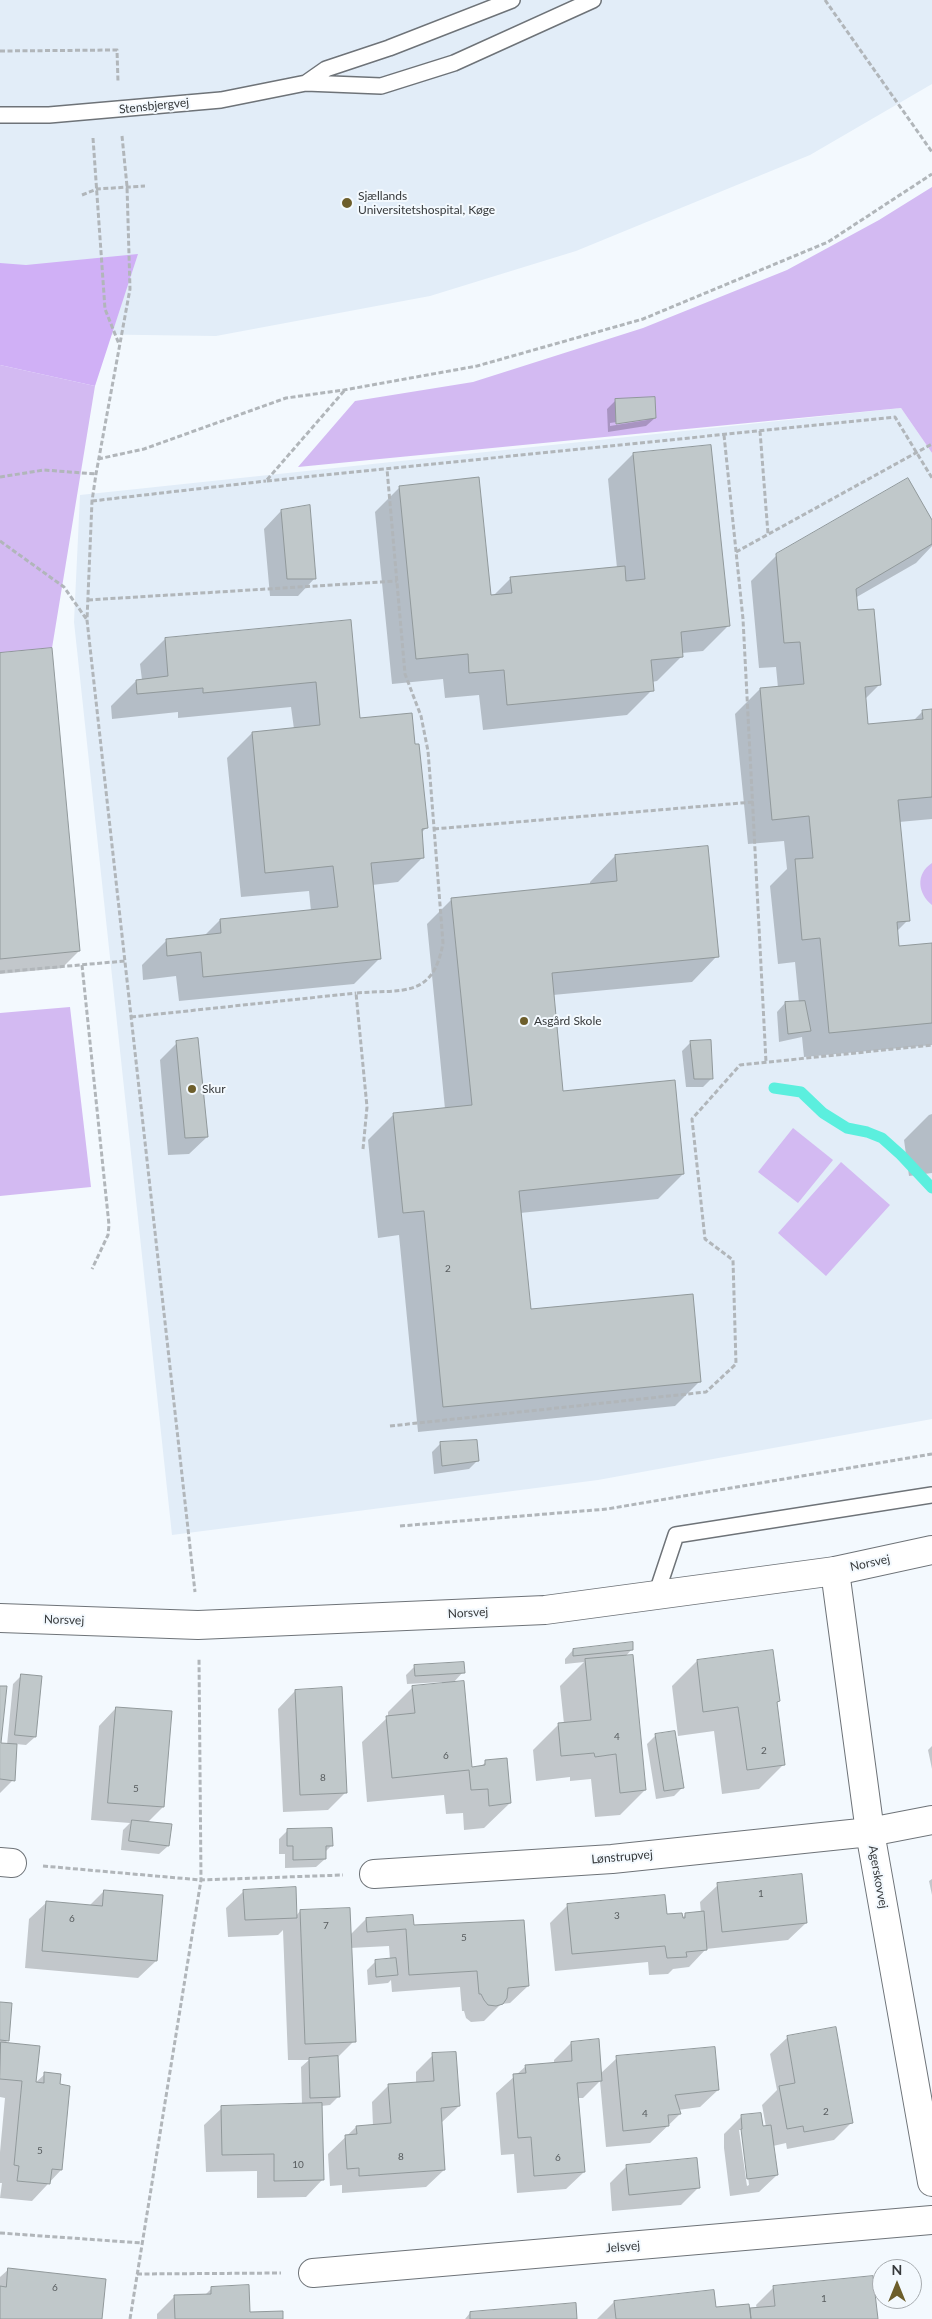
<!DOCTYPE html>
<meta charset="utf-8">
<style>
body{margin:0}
#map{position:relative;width:932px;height:2319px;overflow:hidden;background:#f3f9fe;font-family:Lato,sans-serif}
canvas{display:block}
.north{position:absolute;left:872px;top:2259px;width:50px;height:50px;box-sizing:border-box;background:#f3f9fe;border:1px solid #a7acb0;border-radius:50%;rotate:0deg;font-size:14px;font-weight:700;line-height:20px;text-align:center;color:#36393b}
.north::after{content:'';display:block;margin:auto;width:18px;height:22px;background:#6d5e2b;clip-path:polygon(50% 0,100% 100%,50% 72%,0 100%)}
</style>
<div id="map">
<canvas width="932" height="2319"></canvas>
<div class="north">N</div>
</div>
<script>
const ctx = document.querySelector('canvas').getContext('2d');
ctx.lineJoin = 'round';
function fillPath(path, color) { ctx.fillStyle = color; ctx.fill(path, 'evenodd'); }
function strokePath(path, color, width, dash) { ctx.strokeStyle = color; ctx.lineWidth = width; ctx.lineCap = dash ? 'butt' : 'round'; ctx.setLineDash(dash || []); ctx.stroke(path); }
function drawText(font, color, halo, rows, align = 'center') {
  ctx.font = font + ' Lato,sans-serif'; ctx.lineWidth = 4; ctx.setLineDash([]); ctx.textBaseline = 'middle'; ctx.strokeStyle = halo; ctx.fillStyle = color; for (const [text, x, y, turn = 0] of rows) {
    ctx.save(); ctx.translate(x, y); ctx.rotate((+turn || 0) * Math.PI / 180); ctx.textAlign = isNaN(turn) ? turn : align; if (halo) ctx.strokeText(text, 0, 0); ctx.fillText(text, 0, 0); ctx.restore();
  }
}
const built = new Path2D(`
 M0,0h932v84l-122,71 -234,96 -146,45 -214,40 -216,-3z
 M901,408l31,45v966l-334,61 -426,55 -98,-913 6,-127z`);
const green = new Path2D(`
 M932,187v266l-31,-45 -603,59 57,-66 118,-19 170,-54 144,-58 92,-50z
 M0,365l95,21 -43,262 -52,5z
 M932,863v42c-14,-11 -17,-31 0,-42z
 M70,1007l21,180 -91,9v-183z
 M793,1128l40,32 -35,43 -40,-31z
 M841,1162l49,43 -64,71 -48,-43z`);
const forest = new Path2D(`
 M138,254l-43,132 -95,-21v-102l26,2z`);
const shadow = new Path2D(`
 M616,400l39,18 -9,8 -38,6 -1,-23zM647,418v2l-37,6v-3z
 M633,454l95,172 -25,25 -21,2v3l-25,25 -5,1v8l-25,25 -144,15 -4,-35 -34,3 -2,-19 -51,5 -17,-172 25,-25 90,109h3l18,-18 106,-10 -9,-89z
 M281,511l34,67 -17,18h-28l-6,-67z
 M932,523v23l-16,17 -61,35 2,14 23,72 -15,15 2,27 45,-4 10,-10 10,-1v108l-33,3 9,98 -12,12 2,15 34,-3v101l-128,12 -2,-20 -23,5 -2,-30 8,-9h14l-4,-41 -17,2 -8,-78 17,-17 -3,-28 -36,3 -13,-130 25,-25 18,-1 -2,-21 -17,1 -8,-87 26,-26z
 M350,621l9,99 67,108 -5,5 2,24 -25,25 -26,3 7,74 -25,25 -175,17 -3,-25 -33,4 -1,-15 25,-25 37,-4 16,-16 91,-9 -2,-20 -68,6 -14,-139 25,-25 42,-4 -3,-22 -113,11v-6l-66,7 -1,-13 25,-25 6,-1 -2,-16 25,-25z
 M0,654l79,297 -17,17 -62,6z
 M615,856l102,100 -25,26 -139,13 9,97 121,82 -25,25 -138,14 10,98 170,70 -25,25 -257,26 -19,-197 -21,3 -10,-98 25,-25 52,-6 -18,-185 25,-25 138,-14v-3z
 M691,1042l21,36 -9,9h-17l-4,-36z
 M177,1043l30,94 -18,17 -21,1 -8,-95z
 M932,1114v59l-23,3 -5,-36 25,-25z
 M441,1443l37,17 -9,9 -35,5 -2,-22z
 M632,1649l-7,8 20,133 -25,25 -25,2 -4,-38 -21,2v-4l-34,4 -3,-31 25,-25 6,-1 -4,-38 24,-24 -19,2v-5l8,-9z
 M697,1661l81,40 -2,3 8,60 -25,25 -37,5 -8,-63 -36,5 -6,-50z
 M415,1666l48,6 -10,11 18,85 9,-1 6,-5 24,41 -26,25 -20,2 -1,-17 -17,1 -2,-19 -77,7 -5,-60 26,-25v-5l25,-25 29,-3v-2l-35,2 -1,-9z
 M22,1675l13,62 -9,8 -10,-1 -3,36 -13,13v-106v57l7,1 6,-61z
 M295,1691l51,101 -18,18 -45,2 -5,-103z
 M116,1708l47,99 -16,16 21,23 -9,8 -38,-4 2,-20 7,-7 -39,-3 8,-94z
 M656,1735l27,52 -9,9 -18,3 -9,-55z
 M932,1746v23l-4,-19z
 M288,1830l44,15 -7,7v7l-9,8 -31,1v-14h-6v-15z
 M932,1879v16l-3,-14z
 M718,1885l88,38 -18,17 -82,9 -17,18 -16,2 -5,5 -19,1 -1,-13 -93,9 -5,-48 18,-18 114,13 3,-3 16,-2 -1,-11z
 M104,1891l52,70 -18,17 -113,-10 4,-49 18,-17 42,4z
 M244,1891l52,25 4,-5 50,24 16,-16 47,8 115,59 -18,17 -9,1 -17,17 -13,1 -5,-4 -2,-7h-2l-2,-24 -68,5 -1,-12 -3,3 -20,2 -1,-15 9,-9 14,-1 -1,-14 -39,2 4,93 -17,17 1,39 -8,8 -9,1 2,73 -17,18 -49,1v-27l-51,1 -2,-47 18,-17 80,-3 -1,-38 8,-7h-21l-5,-130 -5,5 -50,2 -2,-29z
 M0,2003l8,37 -4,4 31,39 10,-9 14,11 2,85 -29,31 -32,-3 2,-15h-2v-31l5,-54 -5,-1z
 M788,2037l64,85 -18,18 -47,9 -1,-6 -13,3 4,29 -18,17 -29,4 -6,-48v-14l17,-17 21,11 4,-1 -4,-22 15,-15 -7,-36zM739,2130h3l7,55 -2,1z
 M571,2043l29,31 17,-16 101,32 -18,17 -22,3 2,4 -30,29 -44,4 -6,-66 -17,17h-6l7,74 -18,17 -49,4 -3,-39 -13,1 -5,-62 30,-27 28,-2v-4z
 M433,2055l26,51 -18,17 3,47 -18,17 -84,6v-8l-12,1 -2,-32 28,-27 17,-1 -1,-24 17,-17 27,-2v-11z
 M627,2166l72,21 -18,18 -69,6 -2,-28z
 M9,2269l92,50h-101v-42z
 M774,2287l102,32h-279l17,-17 101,7h42l-1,-4z
 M212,2288l37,25 33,6h-125v-5l18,-18 30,-1z
 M470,2313l106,6h-111z`);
const stream = new Path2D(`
 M774,1088l27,4 22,21 24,15 20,4 15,6 19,17 31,33`);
const building = new Path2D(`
 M655,397l1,21 -40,6 -1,-25z
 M711,445l19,181 -49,6 2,25 -32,3 3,31 -147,14 -3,-35 -35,3 -1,-19 -52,5 -17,-173 80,-9 12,118 21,-2 -2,-16 115,-11 1,15 19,-2 -12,-126z
 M908,478l24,42v24l-76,45 2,21 16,-1 7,76 -16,2 3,37 55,-5 -1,-9 10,-1v88l-34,3 12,121 -13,1 2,24 33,-3v80l-103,10 -9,-95 -18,2 -7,-81 18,-1 -4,-42 -37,4 -12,-132 44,-4 -4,-42 -16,1 -8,-89z
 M310,505l6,74h-29l-6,-69z
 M351,620l9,98 52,-5 3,31h4l9,84 -6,1 2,29 -53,5 10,96 -178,18 -2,-25 -34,4 -1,-17 55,-6 -1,-14 118,-12 -5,-41 -68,7 -13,-141 68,-7 -4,-43 -113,11v-5l-66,6 -1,-14 32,-4 -3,-38z
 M52,648l28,303 -80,8v-306z
 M708,846l11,111 -167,16 11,118 112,-11 9,94 -165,17 12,118 162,-15 8,88 -258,25 -19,-196 -21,2 -10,-100 79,-8 -21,-207 166,-17 -2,-26z
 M805,1001l6,30 -23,3 -3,-32z
 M198,1038l10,99 -23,1 -9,-97z
 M711,1040l2,39h-19l-4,-38z
 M477,1440l2,21 -37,5 -2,-24z
 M633,1642v8l-60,6v-7z
 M773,1650l7,51 -3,1 8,63 -38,5 -9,-63 -35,5 -6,-52z
 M633,1655l13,135 -26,3 -4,-39 -21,3 -1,-4 -33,3 -3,-33 33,-3 -6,-61z
 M464,1662l1,11 -50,3 -1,-11z
 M21,1674l21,2 -6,61 -21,-2z
 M464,1681l8,86 13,-2v-5l22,-2 4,45 -22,3 -1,-17 -17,1 -2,-20 -77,8 -6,-62 29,-3 -3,-27z
 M0,1686h7l-6,57 16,1 -2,37 -15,-2z
 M342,1687l5,106 -47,2 -5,-105z
 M116,1707l56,4 -8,96 -56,-4z
 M675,1731l9,57 -20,3 -9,-57z
 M132,1820l40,4 -3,22 -40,-5z
 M332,1828l1,18h-7v13l-33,1v-14h-6v-17z
 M802,1874l5,49 -85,9 -5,-49z
 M296,1887l1,31 -52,2 -2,-30z
 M104,1890l59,5 -6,66 -115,-10 4,-50 56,5z
 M665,1895l2,19 15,-1 1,5h2v-5l19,-2 3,39 -21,2 1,5 -20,1 -2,-12 -93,8 -5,-50z
 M350,1908l6,134 -51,2 -5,-134z
 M413,1915l1,10 110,-5 5,66 -21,2 -1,10 -4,6 -7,2 -8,-1 -4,-5 -3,-6h-2l-2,-23 -68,4 -3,-46 -39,3 -1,-14z
 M396,1958l2,17 -22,2 -1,-17z
 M0,2002l12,1 -3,38 -9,-1z
 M836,2027l17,96 -49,9 -1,-6 -16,3 -8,-43 16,-3 -8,-47z
 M599,2039l3,42 -25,2 8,89 -51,4 -3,-39 -13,1 -5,-64 13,-1 -1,-8 47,-4 -1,-19z
 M1,2042l39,4 -4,36 8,1v-11l17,2 -1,10 10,2 -8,84 -10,-1 -2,15 -33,-3 2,-15 -5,-1 8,-84 -22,-2z
 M715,2047l4,43 -44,5 6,19 -13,1 1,11 -46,5 -7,-75z
 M456,2052l4,54 -19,2 4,62 -86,6v-8l-12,1 -2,-34 12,-1 -1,-8 35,-3 -3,-39 46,-3 -2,-28z
 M338,2056l2,41 -30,1 -1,-40z
 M322,2103l2,77 -50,1v-27l-52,1 -1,-49z
 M761,2113l2,13 8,-1 7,50 -31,4 -6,-50h1l-1,-14z
 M697,2158l3,30 -71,7 -3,-30z
 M8,2268l98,11 -4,40h-102v-33l6,1z
 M873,2276l5,43h-127l-1,-11 25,-2 -2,-20z
 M249,2285l1,27 33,-1v8h-108l-1,-24 37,-1v-7z
 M714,2290l2,17 33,-3 2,15h-135l-2,-18z
 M576,2303l1,16h-107v-7z`);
const path = new Path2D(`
 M825,0l107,152
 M0,51l117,-1 1,32
 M122,136l5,50 3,103 -34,185 -4,27 -5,119 108,972
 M93,138l12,171 14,35
 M82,195l15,-6 48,-3
 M344,391l-78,90 629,-64 37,61
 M760,431l8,103
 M724,435l19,184 23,443
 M98,459l46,-10 142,-51 58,-8 133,-24 166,-47 185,-77 104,-68
 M0,477l44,-7 52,4
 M92,501l174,-20
 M0,541l64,46 23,33
 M736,552l196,-108
 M88,600l309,-19
 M434,829l319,-27
 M82,965l27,260 -1,10 -16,34
 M0,972l125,-11
 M131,1017l225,-24
 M363,1149l4,-42 -11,-114c47,-4 77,6 87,-50l-15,-192 -7,-35 -16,-42 -18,-205
 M390,1426l316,-34 30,-28 -3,-104 -28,-21 -13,-120 48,-54 192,-20
 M400,1526l207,-17 325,-55
 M43,1866l158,14 142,-5
 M0,2233l142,10
 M137,2274l144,-1
 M130,2319l71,-439 -2,-222`);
const service = new Path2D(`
 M306,83l20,-14 63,-21 123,-48
 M0,115h49l172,-15 85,-17 75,3 73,-23 139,-63
 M656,1595l20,-60 256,-40`);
const minor = new Path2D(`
 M835,1571l35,261 62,350
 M0,1862l12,1
 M374,1874l238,-15 258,-27 62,-12
 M313,2273l619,-53`);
const tertiary = new Path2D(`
 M0,1618l198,7 347,-15 290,-39 97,-21`);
const markers = [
 [347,203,6,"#6d5e2b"],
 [524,1021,5,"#6d5e2b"],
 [192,1089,5,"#6d5e2b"]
];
const numberNames = [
 ["2",448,1269],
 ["4",617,1737],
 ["2",764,1751],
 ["6",446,1756],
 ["8",323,1778],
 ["5",136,1789],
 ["1",761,1894],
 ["3",617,1916],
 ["6",72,1919],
 ["7",326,1926],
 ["5",464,1938],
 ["2",826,2112],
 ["4",645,2114],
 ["5",40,2151],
 ["8",401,2157],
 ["6",558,2158],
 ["10",298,2165],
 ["6",55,2288],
 ["1",824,2299]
];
const streetNames = [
 ["Stensbjergvej",154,106,-6],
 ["Norsvej",870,1563,-12],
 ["Norsvej",468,1613,-3],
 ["Norsvej",64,1620,2],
 ["Lønstrupvej",622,1857,-5],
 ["Agerskovvej",878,1877,80],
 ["Jelsvej",623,2247,-5]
];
const poiNames = [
 ["Sjællands",358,196],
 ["Universitetshospital, Køge",358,210],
 ["Asgård Skole",534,1021],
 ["Skur",202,1089]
];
fillPath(built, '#e2edf8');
fillPath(green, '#d3baf2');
fillPath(forest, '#d0b0f6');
fillPath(shadow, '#0003');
strokePath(stream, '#5befde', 11);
fillPath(building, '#c0c8ca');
strokePath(building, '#91999b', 1);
strokePath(service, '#6e7378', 18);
strokePath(minor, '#6e7378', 30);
strokePath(tertiary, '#6e7378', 30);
strokePath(path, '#b1b6ba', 3, [5, 2.5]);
strokePath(service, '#fff', 15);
strokePath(minor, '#fff', 28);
strokePath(tertiary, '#fff', 28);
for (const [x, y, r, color] of markers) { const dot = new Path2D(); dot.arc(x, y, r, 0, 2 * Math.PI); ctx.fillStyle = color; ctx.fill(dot); strokePath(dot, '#f3f9fe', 2); }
drawText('10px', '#585d5f', null, numberNames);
drawText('12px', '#36393b', '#f3f9fe', streetNames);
drawText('12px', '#36393b', '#f3f9fe', poiNames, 'left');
</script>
